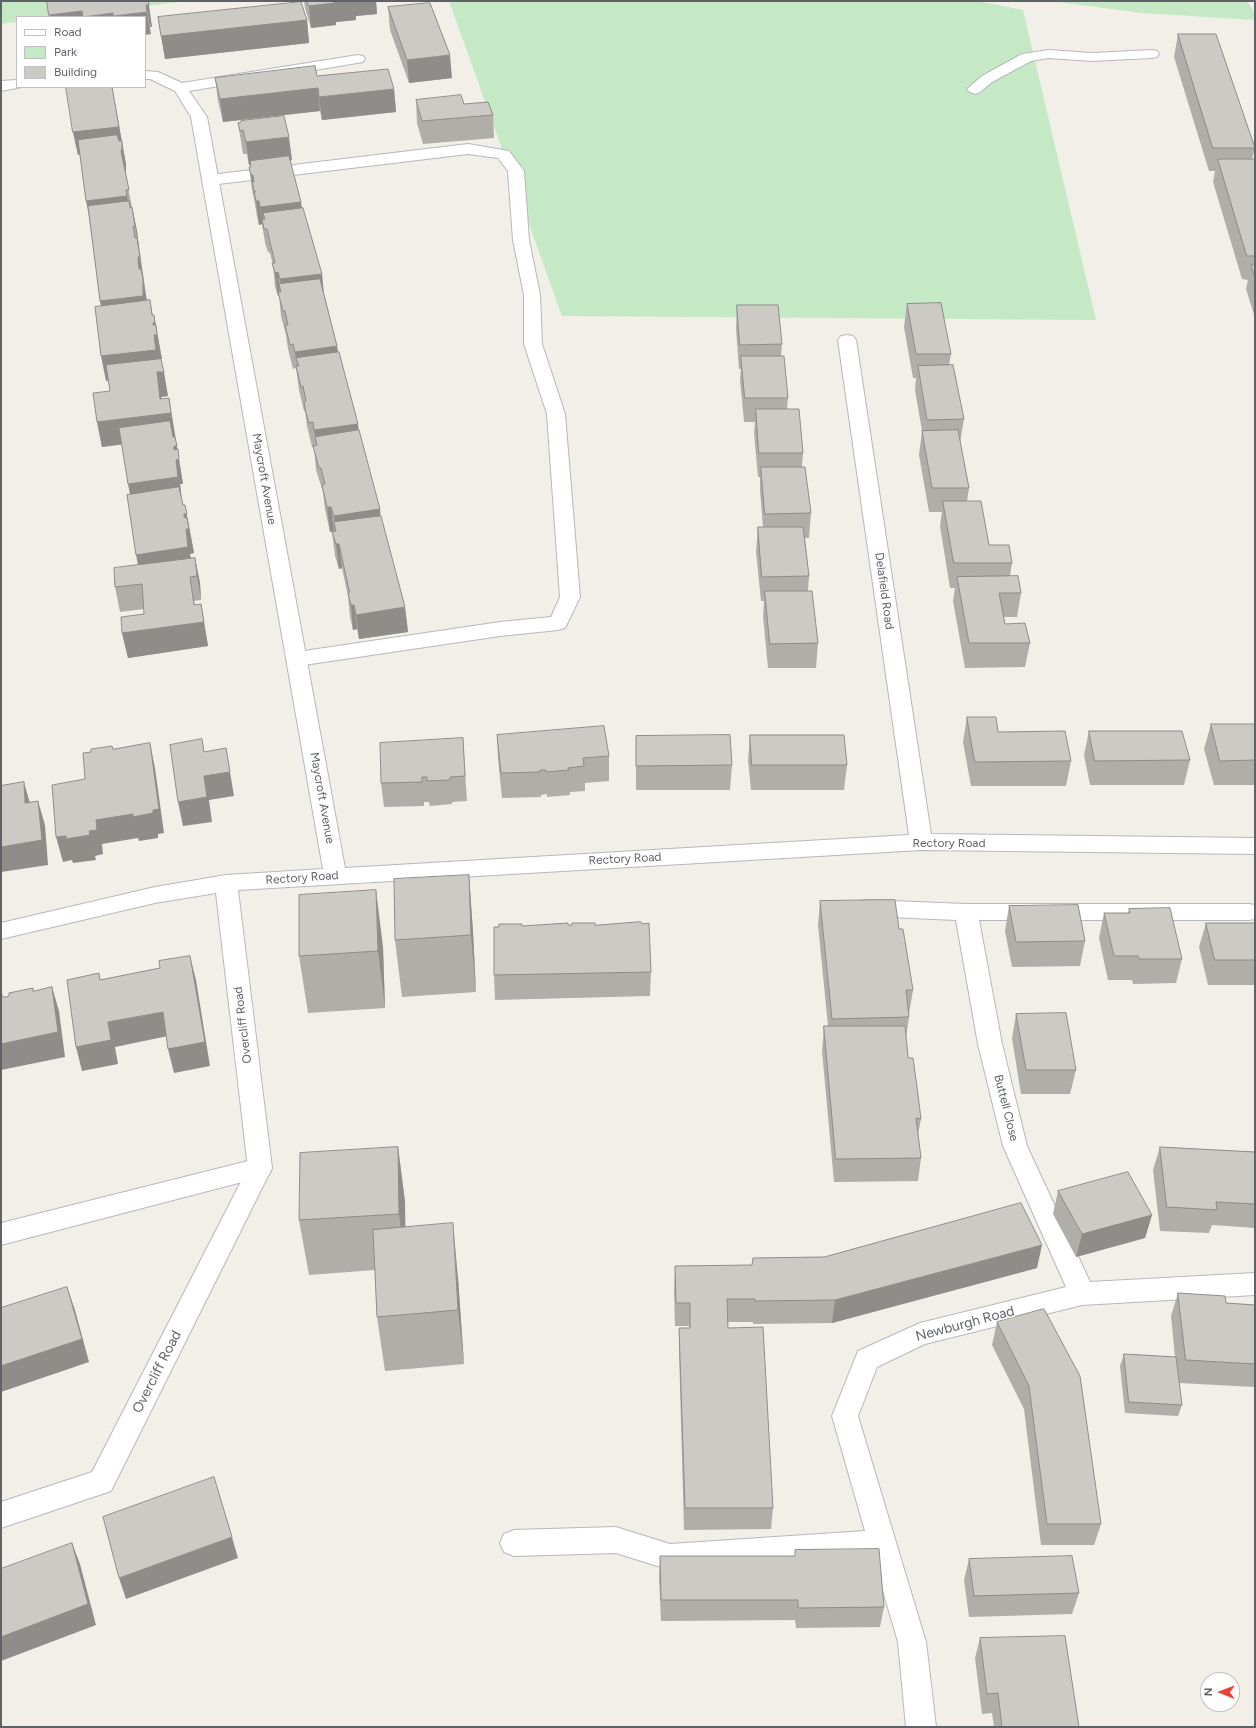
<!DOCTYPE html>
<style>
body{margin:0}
#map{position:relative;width:1256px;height:1728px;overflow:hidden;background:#f1efe8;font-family:Figtree,sans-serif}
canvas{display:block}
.frame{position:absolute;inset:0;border:2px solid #5f6368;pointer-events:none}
.legend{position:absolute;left:16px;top:16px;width:130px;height:72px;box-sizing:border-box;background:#fff;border:1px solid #bfc1c3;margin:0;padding:5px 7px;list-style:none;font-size:12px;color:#5f6368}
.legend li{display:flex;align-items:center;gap:8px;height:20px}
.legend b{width:20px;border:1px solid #bfc1c3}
.north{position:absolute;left:1200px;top:1672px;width:40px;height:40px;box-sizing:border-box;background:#fff;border:1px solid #bfc1c3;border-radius:50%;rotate:271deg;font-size:11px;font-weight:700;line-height:16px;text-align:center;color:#5f6368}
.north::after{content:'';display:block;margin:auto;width:14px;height:18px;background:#ea4335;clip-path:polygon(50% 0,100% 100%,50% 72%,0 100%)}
</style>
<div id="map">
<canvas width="1256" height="1728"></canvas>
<div class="frame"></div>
<ul class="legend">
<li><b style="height:5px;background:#fff"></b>Road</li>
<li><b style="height:11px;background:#c5e8c5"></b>Park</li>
<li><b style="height:11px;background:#cccac5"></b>Building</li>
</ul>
<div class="north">N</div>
</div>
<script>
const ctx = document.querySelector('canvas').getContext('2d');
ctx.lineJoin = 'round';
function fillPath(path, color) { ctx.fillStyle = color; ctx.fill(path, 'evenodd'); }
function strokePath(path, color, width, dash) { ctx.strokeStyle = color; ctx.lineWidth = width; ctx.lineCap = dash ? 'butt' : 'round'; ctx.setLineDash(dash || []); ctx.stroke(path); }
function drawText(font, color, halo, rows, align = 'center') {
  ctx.font = font + ' Figtree,sans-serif'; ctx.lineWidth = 3; ctx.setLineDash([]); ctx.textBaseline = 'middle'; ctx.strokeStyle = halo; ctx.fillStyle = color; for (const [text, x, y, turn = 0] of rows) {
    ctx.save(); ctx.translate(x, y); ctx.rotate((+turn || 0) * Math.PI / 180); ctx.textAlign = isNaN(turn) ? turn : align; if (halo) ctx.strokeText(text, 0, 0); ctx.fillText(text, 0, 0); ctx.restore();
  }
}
const green = new Path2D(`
 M1,1h186l-131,16h-39v5l-16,2z
 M449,1h528l46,9 73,310 -534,-4z
 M1050,1h197l8,12v7l-113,-7z`);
const lane = new Path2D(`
 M1049,50l43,3 60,-3 5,1 2,3 -2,3 -5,1 -60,3 -43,-3 -18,3 -39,21 -12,10 -5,2 -5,-2 -3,-3 15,-13 40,-22z
 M468,144l41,7 15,20 5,69 11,55 2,49 23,70 15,183 -15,31 -7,2 -58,6 -203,30 -7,-2 -3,-5 3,-5 7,-2 203,-30 51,-5 9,-20 -13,-183 -23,-70v-49l-11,-55 -5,-69 -10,-13 -30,-4 -258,31 -6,-2 -2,-3 2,-3 6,-2z
 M260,1158l9,3 3,7 -3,7 -268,70v-22z`);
const street = new Path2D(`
 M358,55l5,1 2,3 -2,3 -174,29 18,26 138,751 564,-33 -71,-495 3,-4 6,-1 6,1 3,4 75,494 324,4v16l-334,-4 -683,40 34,278 -161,323 -110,37v-26l91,-30 156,-304 -32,-275 -61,10 -154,36v-16l154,-36 71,-12 97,-6 -132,-752 -16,-26 -25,-12h-5v-8l13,1 24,11z
 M17,80v7h5l-21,4v-10z
 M866,900l100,4h283l6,1v14l-6,1h-270l23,124 25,102 63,136 165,-9v22l-173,10 -157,39 -48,23 -19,49 68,226 10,85h-30l-8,-85 -25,-85 -203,13 -54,-17 -102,3 -10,-4 -4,-9 4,-9 10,-4 102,-3 54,17 195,-13 -33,-115 26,-65 62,-28 146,-36 -63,-141 -25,-102 -22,-124 -90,-4 -8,-2 -3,-6 3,-6z`);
const wall = new Path2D(`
 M304,1h72l1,13 -21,2v4l-20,2v3l-25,3 -6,-20z
 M388,7l64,71 -43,5 -19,-53z
 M158,17l149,3 2,23 -144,16z
 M1178,34l77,114 -3,11h3v159l-9,-29 2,-9 -6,-1 -29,-97 2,-11h-6l-35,-114z
 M317,76l77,13 2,23 -74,8 -2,-9 -97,11 -5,-21 -3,-23z
 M112,87l14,77v8l-1,1 12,58 10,70 3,-1 2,15h2l8,44h-3l9,37 -7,1 1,2 7,-1 14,86h-3l2,17 1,4h2l9,48 -4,1 1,5 4,-1 5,25 1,17 -7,1 1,4 6,-1 7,42 -80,12 -6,-25 22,-19v-5l-24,3 -5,-25 23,-22 -8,-71 -8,-50 -20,3 -5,-25 13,-31 -2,-11 -2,1 -5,-75 -13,-96 -8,-55h-2l-5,-23z
 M416,100l48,4 29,11 1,23 -71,6 -6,-21z
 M238,123l54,37 -2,1 12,47 20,66 2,20 13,52 1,6 42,164 25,91 3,25 -49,7 -2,-10 -4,1 -3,-13 -2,-21 -6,-28 -3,1 -4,-13 -3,-24h2v-1l-4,1 -5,-23 -2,-17 -7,-22 -2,-23h-2l-5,-21 -2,-15h-1l-5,-21 -3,-22 -3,1 -5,-20 -2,-14 -5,-19 -2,-20h-1l-3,-9 -2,-22 -3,-12 -2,-1 -3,-9 -3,-19 -3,1 -2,-9 -3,-17 -2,-9 -3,-23h2l-1,-2h-1l-2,-11h-4z
 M907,304l44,50 -2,11 15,54 -4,24 9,45 -2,13 22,44 23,18 -2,13 11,17 -4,24h-14l2,7 25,19 -5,24 -60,1 -12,-67 2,-13h-5l-10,-62 2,-14h-13l-10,-57 3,-24 -7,-41 1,-12h-3l-9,-51z
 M737,305l45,39 -1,12 7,42 -1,11 16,44 -1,14 9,46 -2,25h-4l4,38 -1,15 10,52 -2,25h-48l-5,-52 1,-15h-3l-5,-49 2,-25h5l-3,-36v-14h-2l-4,-44 1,-11h-11l-4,-42 1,-11h-2l-3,-40z
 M967,717l31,15 73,29 -5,25h-95l-8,-44z
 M1211,724h44v61h-41l-10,-36z
 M1089,731l101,29 -6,25h-94l-6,-30z
 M497,735l112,21v25l-24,2v8l-15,1v3l-23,2v-3l-6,1v2l-39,1 -4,-39z
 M750,735l97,30 -3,25h-93l-3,-30z
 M636,736l96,29 -2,25h-94z
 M463,738l4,63 -15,1v2l-22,2 -1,-4h-5v4l-40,1 -3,-24z
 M469,875l4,57 3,60 -74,5 -7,-57z
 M820,901l79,28 14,61 -4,24v3l-3,21 2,18 13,63 -3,15 3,24 -3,23 -84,1 -12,-131 2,-25h4l-10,-101z
 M1009,906l76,35 -5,25 -68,1 -7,-36z
 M1129,909l53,50 -6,24 -43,1 -1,-4h-24l-9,-42 5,-25h24z
 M1206,923h49v62h-47l-9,-38z
 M568,925h27l56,47 -1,24 -155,4 -1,-25z
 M383,947l2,61 -77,5 -9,-57z
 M1016,1014l60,56 -6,24h-49l-9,-56z
 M398,1147l7,55v25l53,51 6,86 -79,7 -8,-54 -2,-47 -66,5 -10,-55z
 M1160,1147l95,5v76l-43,-3 -3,8 -49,-2 -7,-61z
 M1058,1191l94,24 -7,23 -69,19 -23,-43z
 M675,1266l362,2 -205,55 -79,1v-2h-25v6l45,180 -2,21 -87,1 -5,-179v-23h10v-2h-14l-1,-37z
 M1178,1293l48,10 29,2v82l-76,-4 3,22 -4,11 -53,-3 -5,-47 4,-12 51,3 -4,-41z
 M997,1322l104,202 -7,21h-53l-17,-136 -32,-64z
 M795,1550l89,57 -4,20 -84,1 -1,-8 -134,1 -2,-43 1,-22h135z
 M969,1559l110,34 -7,21 -103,3 -5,-37z
 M980,1638l99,89h-85l-2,-14 -10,1 -7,-56z`);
const shadedWall = new Path2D(`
 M333,1h43l1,13 -21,2v4l-20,2v3l-25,3 -2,-22z
 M146,5h3l3,22h-2z
 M82,11l1,6h-33l-1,-2z
 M147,12l4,22 -6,1v-18h-31l-1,-1z
 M113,13v4h-30z
 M307,20l2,23 -144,16 -4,-23z
 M450,55l2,23 -43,5 -2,-23z
 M112,87l14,77v8l-1,2 -4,-23v-1l-43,5 -5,-23z
 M318,88l2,23 -97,11 -3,-23z
 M394,89l2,23 -74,8 -3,-23z
 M289,137l3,23 -41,5 -1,-4v4h-1l-3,-23z
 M251,175h2l2,16 -3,-9 2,17z
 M126,190l5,30 -40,5 -5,-24z
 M256,201h3l3,23 -3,1z
 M301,202l3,24 -39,-7 -2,-6 2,16 -3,-10 1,12 -3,-24z
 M132,207l5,24 2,18 -4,-23z
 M133,226l4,23v-11l10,65 -43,22 -4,-24 39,-32z
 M278,272l2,24 -2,-4 1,4h-1l-3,-23z
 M322,274l2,24 -41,5 -3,-24z
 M150,300l4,23v-8l6,34 2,10h-4l2,13h4l4,24 -7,1 2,17 6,-16 14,86h-3l2,17 2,13 1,-9 9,48 -4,1 3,17 -52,8 -5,-24 -3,-47 -5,-24 45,-46 -71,9 -5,-25 63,-23 -3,-25 -51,7 -5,-25 52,-31z
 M337,346l3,24 -44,-12 3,18 -1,-2 -3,-22z
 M358,424l3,25 -44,-4 -3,-15z
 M327,507h4l3,24 -4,1z
 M380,509l2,25 -45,6 -3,-24z
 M336,544h3l3,24 -3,1z
 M195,558l5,25 1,17 -4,-24z
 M190,577l7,46 4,-19 7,42 -80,12 -6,-25 72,-28z
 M351,605h3l3,24 -4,1z
 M405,607l3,25 -49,7 -3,-24z
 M150,743l5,25 9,65 -6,1v4l-19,3 -1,-3 -36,6 1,10 -8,2 1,4 -23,3 -1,-3 -9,2 -7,-25 33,-6 7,-11z
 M226,748l8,48 -25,4 3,22 -29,4 -5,-24 26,-26 4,-1z
 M24,782l7,25 -6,-4z
 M38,801l7,24 3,40 -47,7v-25z
 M469,875l4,57 3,60 -5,-57z
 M376,890l7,57 2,61 -7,-57z
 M190,956l6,24 14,86 -36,7 -6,-24z
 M52,987l7,24 6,46 -64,13v-26z
 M163,1012l5,24 -53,11 3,17 -36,7 -6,-24 32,-25z
 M398,1147l7,55 1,66 -7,-54z
 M1152,1215l-7,23 -69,19 6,-23z
 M453,1223l5,55 6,86 -6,-54z
 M1042,1245l-5,23 -205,55 3,-23z
 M67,1287l8,23 14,52 -88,30v-26z
 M232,1537l6,21 -112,41 -7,-21z
 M72,1543l8,21 16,61 -95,36v-24z`);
const building = new Path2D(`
 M47,1h101l1,4h-3l1,7 -34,4v-3l-30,4 -1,-6 -33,4z
 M307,1h26l1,2 -25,3z
 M301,2l6,18 -146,16 -3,-19z
 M430,3l20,52 -43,5 -19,-53z
 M1178,34h38l39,114h-42z
 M315,66l2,10 71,-7 6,20 -75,8 -1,-9 -98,11 -5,-21z
 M66,87h46l7,40 -46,5z
 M461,95l3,9 24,-2 5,13 -71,6 -6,-21z
 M284,116l5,21 -43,5 -3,-12 -3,1 -2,-8 3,-1v-1z
 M117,135l2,6h3v8l-1,2 8,39h-3l1,6 -41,5 -8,-61z
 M289,156l12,46 -41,5 -1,-6h-3l-2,-9h2l-2,-2 -2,-8h2l-1,-7h-2l-2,-8h2l-1,-6z
 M1218,159h37v97h-8z
 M129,201l1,7 2,-1 3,19h-2l2,12h2l3,19h-2l1,12h2l2,10v17l-43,5 -12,-95z
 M303,208l19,66 -42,5 -2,-7 -3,1 -3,-10h3l-8,-34h-3l-2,-10h3l-2,-6z
 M1251,265h4v11z
 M320,279l17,67 -42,6 -2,-8 -3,1 -5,-20h3l-3,-14h-2l-5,-19h3l-2,-8z
 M150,300l2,15h2l1,7 -2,1v2h3l1,10h-3l2,15 -55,6 -6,-49z
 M941,303l10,51h-35l-9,-50z
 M737,305h41l4,39 -42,1z
 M339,352l19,72 -44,6 -1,-8 -4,1 -3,-10 -2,-11 2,-1 -3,-15 -2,1 -5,-21h3l-3,-8z
 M741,356h43l4,42h-43z
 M161,359l3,13h-7l3,27 9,-1 2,15 -74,9 -4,-29 17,-2 -4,-26z
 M953,365l11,54 -37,1 -9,-54z
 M756,409h43l4,44h-44z
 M170,421l3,16h2l2,9h-3v4l4,-1 1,10 -3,1 2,17 -50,7 -9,-56z
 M359,430l21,79 -46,7 -3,-9h-4l-5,-22 3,-1 -4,-16h-2l-6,-22 4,-1 -2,-8z
 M958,430l11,58h-37l-10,-57z
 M761,467h44l6,46 -46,1z
 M179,487l4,18h2l2,9h-3v3l3,1 2,11h-3l2,18 -52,8 -9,-60z
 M943,501h38l8,44h20l3,18h-58z
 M381,516l24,91 -49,8 -2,-10h-3l-3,-12 2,-1 -1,-2 -10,-46h-3l-4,-12 4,-1 -2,-9z
 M758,527h45l6,49 -47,1z
 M195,558l2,18 -7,1 4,28 7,-1 3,18 -82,11 -1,-16 23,-3 -2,-30 -27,3 -1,-19z
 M1018,576l3,17h-22l6,31 20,-1 5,20h-61l-12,-66z
 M765,591h47l6,52 -48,1z
 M967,717h29l2,15 67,-1 6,30 -96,1z
 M1211,724h44v36l-35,1z
 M604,726l5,30 -26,2 1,8 -16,2 1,2 -23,2v-2h-6v2l-39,1 -4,-38z
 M1089,731h93l8,29 -95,1z
 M730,735l2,30 -96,1v-30z
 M750,735h94l3,30h-95z
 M463,738l2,38 -15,1v3l-23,1v-4h-5v5l-41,1 -1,-40z
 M202,739l2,13 22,-4 4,24 -26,4 3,21 -29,5 -8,-57z
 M150,743l9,66 -6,1v3l-20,4v-3l-37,6 1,10 -8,1 1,4 -24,4v-3l-10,1 -4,-52 33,-6 -2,-26 8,-1v-3l21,-3 1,3z
 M24,782l1,21 13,-2 4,39 -41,7v-61z
 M469,875l2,60 -76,5 -1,-61z
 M376,890l2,61 -79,5v-61z
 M895,900l4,29h4l10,61h-7l3,27 -77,2 -12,-118z
 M1078,905l7,36 -69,1 -7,-36z
 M1170,908l12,51h-43l-1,-3h-24l-10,-43h26l-1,-4z
 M641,922l1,2 7,-1 2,49 -157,3v-48h5v-3h23v2l46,-3v2h4v-2h23v2z
 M1206,923h49v37h-40z
 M190,956l15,86 -37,7 -5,-37 -55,10 3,18 -35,7 -9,-67 32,-7 1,7 60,-12 -1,-7z
 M52,987l6,45 -57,12v-50h1v3h4l3,-1v-3l24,-5v3z
 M1066,1013l10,57h-50l-10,-56z
 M824,1026h81l3,30 1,2h4l4,29 4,32 -5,-1 5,40 -85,1z
 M398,1147l1,67 -100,6 1,-67z
 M1160,1147l95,5v52l-39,-2 1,8 -50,-3z
 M1128,1172l24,43 -70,19 -24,-43z
 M1021,1203l21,42 -207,55 -80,1v-2h-28l1,29 35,-1 10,181h-88l-6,-180h11v-25h-14l-1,-37 77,-1 1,-7 71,-1z
 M453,1223l5,87 -81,7 -4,-87z
 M67,1287l15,52 -81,27v-58z
 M1178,1293l47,3 1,7 29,2v59l-69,-4z
 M1044,1309l36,67 21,148h-54l-18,-138 -32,-64z
 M1124,1354l52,3 6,48 -53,-3z
 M214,1477l18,60 -113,41 -16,-61z
 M72,1543l16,61 -87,33v-68z
 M879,1549l5,58 -86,1v-8h-137l-1,-44h135v-6z
 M1072,1556l7,37 -105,3 -5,-37z
 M1065,1636l14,91h-77l-4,-34 -11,1 -7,-56z`);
const streetNames = [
 ["Maycroft Avenue",264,479,80],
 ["Delafield Road",884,591,82],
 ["Maycroft Avenue",322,798,80],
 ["Rectory Road",949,843],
 ["Rectory Road",625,859,-3],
 ["Rectory Road",302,878,-4],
 ["Overcliff Road",243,1025,-97],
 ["Buttell Close",1006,1108,76]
];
const nearStreetnames = [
 ["Newburgh Road",965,1324,-15],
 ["Overcliff Road",157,1372,-63]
];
fillPath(green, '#c5e8c5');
strokePath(lane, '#b5b8bc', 2);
strokePath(street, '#b5b8bc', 2);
fillPath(lane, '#fff');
fillPath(street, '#fff');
fillPath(wall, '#afaea9');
fillPath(shadedWall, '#8f8d8a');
fillPath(building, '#cccac5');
strokePath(building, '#8f8d8a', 1);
drawText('12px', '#5f6368', '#fff', streetNames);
drawText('14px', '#5f6368', '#fff', nearStreetnames);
</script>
